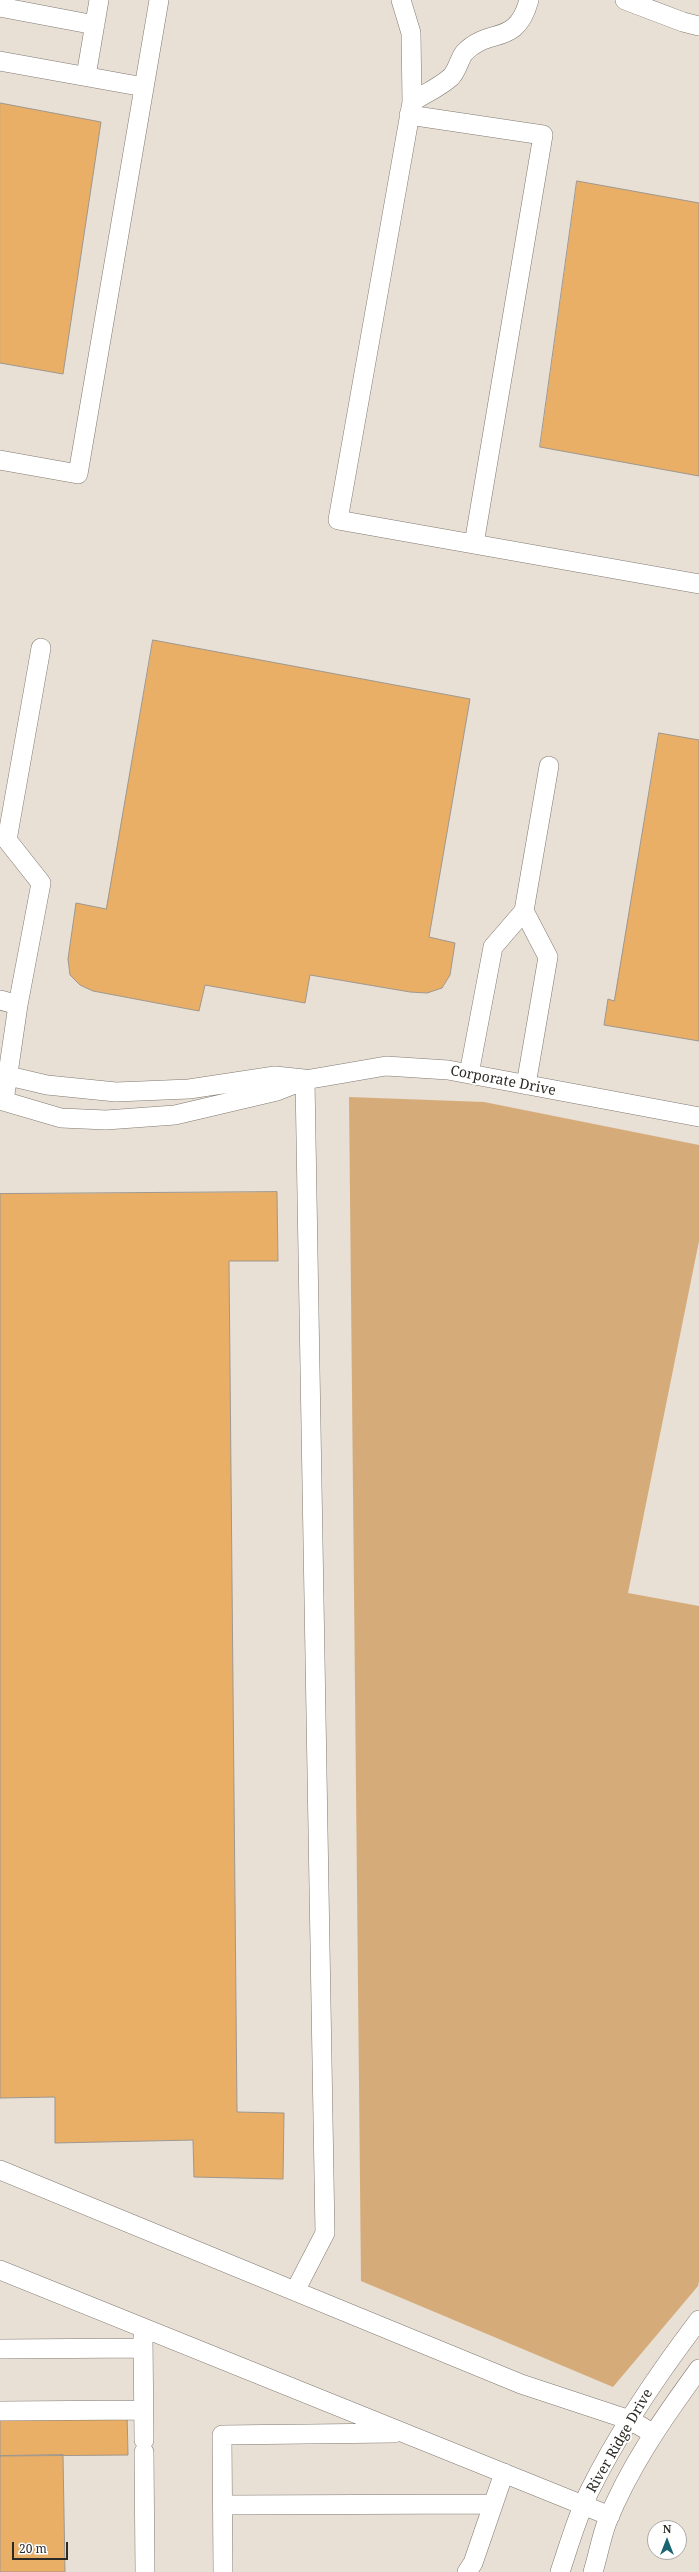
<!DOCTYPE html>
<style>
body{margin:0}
#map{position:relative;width:699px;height:2572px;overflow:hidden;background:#e8dfd5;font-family:"Noto Serif",serif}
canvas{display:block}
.north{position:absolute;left:647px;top:2520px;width:40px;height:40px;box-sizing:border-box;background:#fff;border:1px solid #abaaa8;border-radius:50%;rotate:0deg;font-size:11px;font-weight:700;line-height:16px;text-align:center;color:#2d2a26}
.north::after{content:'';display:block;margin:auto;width:14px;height:18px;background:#1a6470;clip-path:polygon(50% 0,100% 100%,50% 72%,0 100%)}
.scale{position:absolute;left:12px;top:2542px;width:56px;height:18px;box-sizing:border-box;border:2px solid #2d2a26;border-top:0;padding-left:5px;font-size:12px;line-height:14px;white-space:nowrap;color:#2d2a26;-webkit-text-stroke:3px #fff;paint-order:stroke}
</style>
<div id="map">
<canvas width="699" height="2572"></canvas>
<div class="north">N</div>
<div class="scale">20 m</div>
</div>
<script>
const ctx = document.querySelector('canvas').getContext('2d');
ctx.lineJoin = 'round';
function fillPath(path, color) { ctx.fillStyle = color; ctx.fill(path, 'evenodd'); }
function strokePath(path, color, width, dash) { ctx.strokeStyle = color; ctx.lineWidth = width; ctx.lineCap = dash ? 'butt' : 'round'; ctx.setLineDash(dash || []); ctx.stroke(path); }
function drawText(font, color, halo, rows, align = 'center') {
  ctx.font = font + ' "Noto Serif",serif'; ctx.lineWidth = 3.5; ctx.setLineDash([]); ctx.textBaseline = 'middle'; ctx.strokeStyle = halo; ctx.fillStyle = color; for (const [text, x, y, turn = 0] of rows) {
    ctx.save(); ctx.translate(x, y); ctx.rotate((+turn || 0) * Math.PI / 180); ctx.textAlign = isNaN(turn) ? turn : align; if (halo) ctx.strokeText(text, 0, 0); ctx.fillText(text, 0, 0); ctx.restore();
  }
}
const green = new Path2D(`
 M349,1097l135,5 215,43v96l-71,352 71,13v675l-1,5 -85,101 -252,-106z`);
const building = new Path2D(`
 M0,103l101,19 -38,252 -63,-11z
 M577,181l122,22v273l-159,-29z
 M153,640l317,59 -41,238 26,6 -5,32 -8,13 -15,5 -17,-1 -100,-17 -5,28 -100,-18 -6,26 -106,-20 -13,-6 -10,-10 -2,-16 8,-56 30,6z
 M659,733l40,7v301l-95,-16 4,-26 6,2z
 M277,1192l1,69h-49l8,851 47,1 -1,66 -89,-2 -1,-37 -138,3v-46l-55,1v-904z
 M127,2411l1,44 -128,1v-44z
 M63,2455l2,117h-65v-116z`);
const minor = new Path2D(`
 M401,0l10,33 1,69 -74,418 361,64
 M625,0l58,22 16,4
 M0,7l95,18
 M0,61l144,26
 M86,76l13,-76
 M412,102c12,-8 28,-15 39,-25 6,-6 8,-17 13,-24 25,-27 52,-5 65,-53
 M409,115l134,20 -69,409
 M0,460l78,14 81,-474
 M524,911l24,46 -22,128
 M0,1000l18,5
 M0,1074l47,11 69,7 73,-3 86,-13 29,3
 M469,1074l24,-127 31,-36 25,-145
 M0,1100l61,18 45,2 69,-5 102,-24 28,-11 81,-14 62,4 251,47
 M4,1101l14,-96 23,-122 -34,-43 34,-192
 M0,2170l521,214 109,36 24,14
 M0,2270l610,246
 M295,2291l30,-58 -20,-1153
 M143,2336l1,104
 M0,2349l143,-1
 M0,2411l143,-1
 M144,2452l1,120
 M223,2505l269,-1
 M223,2572l-1,-137 172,-2
 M467,2572l6,-9 31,-90
 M560,2572c9,-27 17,-55 29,-80 30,-61 69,-118 110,-172
 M593,2572c5,-16 8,-34 14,-50 22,-55 57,-105 92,-153`);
const streetNames = [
 ["Corporate Drive",503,1081,11],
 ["River Ridge Drive",620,2441,-60]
];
fillPath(green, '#d5ac79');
fillPath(building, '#e9af66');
strokePath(building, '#9f978e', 1);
strokePath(minor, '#807970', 20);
strokePath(minor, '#fff', 19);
drawText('14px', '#2d2a26', '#fff', streetNames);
</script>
